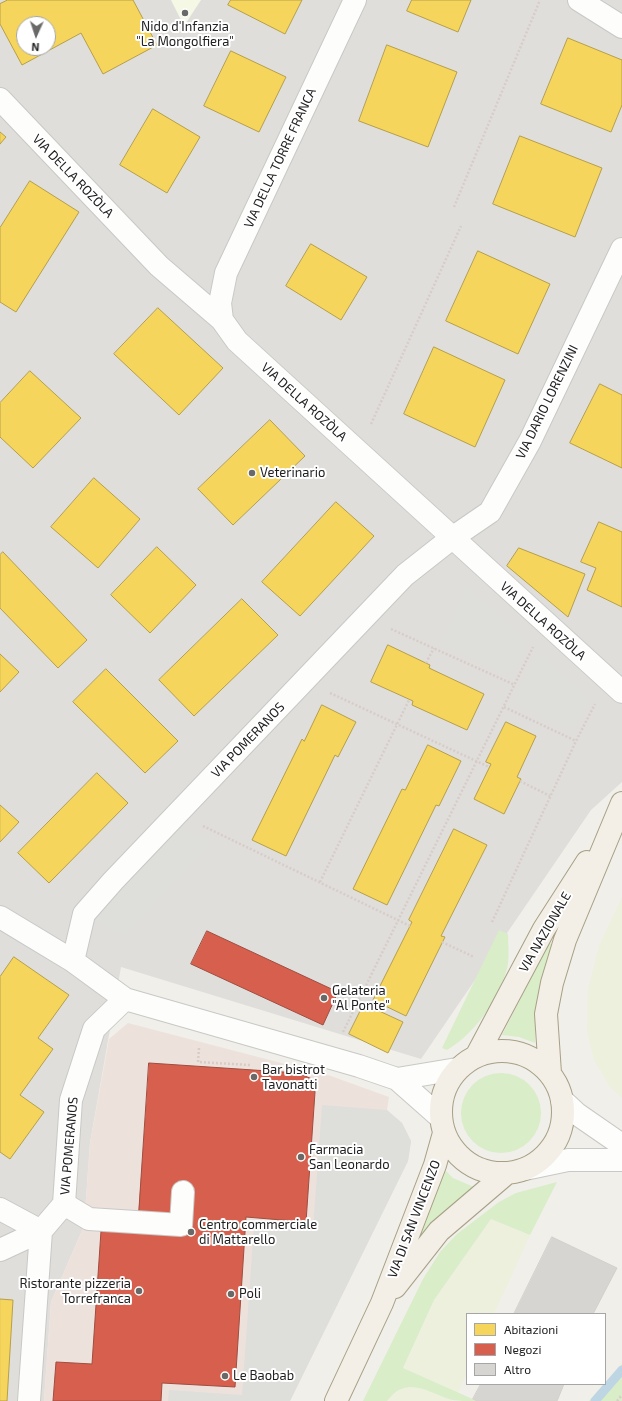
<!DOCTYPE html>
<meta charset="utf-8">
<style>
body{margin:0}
#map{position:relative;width:622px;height:1401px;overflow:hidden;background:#f0efea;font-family:"Exo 2",sans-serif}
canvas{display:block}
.legend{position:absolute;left:466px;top:1313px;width:140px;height:72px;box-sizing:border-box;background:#fff;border:1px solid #a6a6a6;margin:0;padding:5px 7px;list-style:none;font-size:12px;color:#212121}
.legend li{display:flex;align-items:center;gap:8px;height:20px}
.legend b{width:20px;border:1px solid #a6a6a6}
.north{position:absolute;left:16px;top:16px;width:40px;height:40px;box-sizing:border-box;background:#fff;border:1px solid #a6a6a6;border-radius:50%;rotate:183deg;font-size:11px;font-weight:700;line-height:16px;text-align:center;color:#212121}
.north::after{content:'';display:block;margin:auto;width:14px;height:18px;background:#696967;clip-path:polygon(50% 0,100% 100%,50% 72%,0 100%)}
</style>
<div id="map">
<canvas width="622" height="1401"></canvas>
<ul class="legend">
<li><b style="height:11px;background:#f6d55c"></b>Abitazioni</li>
<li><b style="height:11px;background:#d6604d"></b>Negozi</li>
<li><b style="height:11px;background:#d7d5d1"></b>Altro</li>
</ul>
<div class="north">N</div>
</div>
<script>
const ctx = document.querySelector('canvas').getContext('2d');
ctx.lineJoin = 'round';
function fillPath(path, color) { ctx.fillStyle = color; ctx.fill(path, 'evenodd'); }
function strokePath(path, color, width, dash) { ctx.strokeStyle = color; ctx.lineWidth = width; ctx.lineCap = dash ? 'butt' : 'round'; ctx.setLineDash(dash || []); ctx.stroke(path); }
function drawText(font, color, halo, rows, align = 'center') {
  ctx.font = font + ' "Exo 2",sans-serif'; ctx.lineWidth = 4; ctx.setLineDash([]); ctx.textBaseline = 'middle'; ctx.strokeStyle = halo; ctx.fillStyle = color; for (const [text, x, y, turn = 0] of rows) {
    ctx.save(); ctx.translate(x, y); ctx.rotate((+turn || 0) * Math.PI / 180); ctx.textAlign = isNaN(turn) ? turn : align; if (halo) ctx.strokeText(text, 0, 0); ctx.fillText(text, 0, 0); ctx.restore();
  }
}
const residential = new Path2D(`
 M0,0h622v782l-31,28 -170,249 -300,-92 -31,176 -6,83 -33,76 -7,99h-44zM24,24h24v24h-24z`);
const commercial = new Path2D(`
 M128,1023l203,53 58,21 -2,13 15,13 9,18 -3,20 -118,240h-246l7,-99 33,-76 6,-83 19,-104z`);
const education = new Path2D(`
 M171,0h30l-17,26z`);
const farmland = new Path2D(`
 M622,897v201l-12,-11 -16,-27 -7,-29 1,-41 11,-44z
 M491,1219l39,16 -36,79h-27v59l-9,20 -55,-25 31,-68z
 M414,1386l22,7 17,8h-66l4,-5 12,-8z`);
const grass = new Path2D(`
 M499,930l9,4c0,13 2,26 -2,38 -9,30 -32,62 -59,78l-5,-2z
 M549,943l4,2 -12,35 -6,30v33l-16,-6 -17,-2z
 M461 1113a40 40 0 1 1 80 0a40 40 0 1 1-80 0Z
 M445,1170l8,8 21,9 -53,53 -4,-3z
 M557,1182l-27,53 -39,-16 -57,81 -31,68 74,33c-8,0 -18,0 -25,-1 -23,-7 -45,-26 -65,1h-24l60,-122 17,-27 17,-18 42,-32 17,-9z
 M622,1364v37h-33z`);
const parking = new Path2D(`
 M467,588l61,55 -16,32 -70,-32z
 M538,653l50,46 -15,30 -59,-27z
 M180,827l31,15 -87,93 -30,-16z
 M322,1105l65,5 15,13 9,18 -3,20 -118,240h-122l1,-11 73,5 12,-169 59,3z`);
const homes = new Path2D(`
 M8,0h125l24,45 -54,29 -22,-41 -59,32 -22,-41v-20zM24,24h24v24h-24z
 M231,0h71l-17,34 -57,-29z
 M412,0h59l-13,32 -51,-21z
 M568,38l54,22v45l-11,27 -70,-28z
 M387,45l70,27 -29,75 -69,-26z
 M231,51l55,26 -27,55 -55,-26z
 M153,109l47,28 -33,56 -47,-28z
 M0,132l6,5 -6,7z
 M520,136l82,32 -27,69 -82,-33z
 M30,181l49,31 -63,100 -16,-10v-74z
 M311,244l56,33 -26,43 -55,-34z
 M478,251l72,33 -32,70 -72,-33z
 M158,308l65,60 -44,47 -65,-61z
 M434,347l71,33 -30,67 -71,-33z
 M30,371l51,47 -48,50 -33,-31v-34z
 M600,384l22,11v73l-52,-25z
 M270,420l35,36 -72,69 -35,-36z
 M94,478l46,41 -42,49 -47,-41z
 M336,502l38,34 -74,80 -38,-34z
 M599,522l23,10v75l-35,-17 9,-22 -15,-6z
 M157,547l39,38 -46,48 -39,-38z
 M519,548l66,26 -17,43 -61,-51z
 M3,552l84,88 -29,28 -58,-60v-53z
 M242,599l36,36 -84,81 -35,-36z
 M388,645l42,20 -1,3 55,26 -17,36 -55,-25 1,-4 -42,-19z
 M0,654l19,18 -19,20z
 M106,669l72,72 -33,32 -72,-71z
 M322,705l34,17 -18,35 -3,-2 -49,101 -34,-16 50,-101 2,2z
 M506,722l30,14 -19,41 4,2 -17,35 -30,-15 17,-35 -5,-2z
 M428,745l33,16 -22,45 -3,-1 -49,100 -34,-16 49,-100 3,1z
 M97,773l31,30 -79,80 -31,-30z
 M0,805l19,17 -19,20z
 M454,829l33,16 -46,91 4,1 -39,79 -33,-16 39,-78 -3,-2z
 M14,957l55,38 -31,43 15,11 -33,46 24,17 -34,47 -10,-7v-175z
 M364,1004l39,18 -15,31 -39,-19z
 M0,1299l13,1 -6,101h-7z`);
const shops = new Path2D(`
 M207,931l131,61 -15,33 -132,-61z
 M149,1063l149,10 14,6 3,13 -9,130 -60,-5 -11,170 -73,-4 -1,18h-108l3,-39 36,2 9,-133 36,2z`);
const stream = new Path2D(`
 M595,1401l27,-31`);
const building = new Path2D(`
 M552,1237l65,31 -24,46h-79z
 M481,1384h83l-7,17h-80l-4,-2z`);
const path = new Path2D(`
 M454,207l86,-207
 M371,424l90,-198
 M391,629l124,56
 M426,663l8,-15
 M330,693l159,74
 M504,707l72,34
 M520,781l30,15
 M203,826l207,100
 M320,882l89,-182
 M492,922l84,-181 19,-37
 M442,942l32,15
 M343,1032l190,-385
 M199,1048l-1,14 52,3
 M617,1401l5,-6`);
const minor = new Path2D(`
 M579,0l43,27
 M0,99l159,167 63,54 15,21 385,351
 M222,320l-2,-17 6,-30 129,-273
 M0,917l73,44
 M125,999l234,67 38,13 43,38
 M397,1079l60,-10
 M562,1100l15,14 45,31
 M525,1169l43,-9h54
 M64,1204l25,15 92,6 2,-33
 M0,1209l41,22 23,-27 7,-104 23,-71 31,-30 -52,-38 11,-47 29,-33 292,-306 47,-37 38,-26 40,-71 92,-192
 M0,1250l41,-19 -12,170`);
const major = new Path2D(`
 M441 1112a61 61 0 1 1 122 0a61 61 0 1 1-122 0Z
 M477,1055l67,-126 43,-67
 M550,1073l-4,-59 6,-31 13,-43 57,-137
 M395,1287l44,-56 68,-58
 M336,1401l46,-98 53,-138 9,-32`);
const markers = [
 [185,13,4,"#696967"],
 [252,473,4,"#696967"],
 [324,998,4,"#696967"],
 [254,1077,4,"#696967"],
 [301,1157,4,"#696967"],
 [191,1232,4,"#696967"],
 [139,1291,4,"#696967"],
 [231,1294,4,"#696967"],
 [225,1376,4,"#696967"]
];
const poiNames = [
 ["Nido d'Infanzia",185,27,"center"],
 ["\"La Mongolfiera\"",185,42,"center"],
 ["Veterinario",260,473],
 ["Gelateria",332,991],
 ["\"Al Ponte\"",332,1006],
 ["Bar bistrot",262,1070],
 ["Tavonatti",262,1085],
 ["Farmacia",309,1150],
 ["San Leonardo",309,1165],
 ["Centro commerciale",199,1225],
 ["di Mattarello",199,1240],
 ["Ristorante pizzeria",131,1284,"right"],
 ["Torrefranca",131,1299,"right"],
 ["Poli",239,1294],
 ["Le Baobab",233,1376]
];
const streetNames = [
 ["VIA DELLA TORRE FRANCA",280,158,-65],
 ["VIA DELLA ROZÒLA",73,176,46],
 ["VIA DELLA ROZÒLA",304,402,42],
 ["VIA DARIO LORENZINI",547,402,-64],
 ["VIA DELLA ROZÒLA",543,621,42],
 ["VIA POMERANOS",248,740,-46],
 ["VIA NAZIONALE",545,932,-60],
 ["VIA POMERANOS",69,1146,-85],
 ["VIA DI SAN VINCENZO",414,1219,-69]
];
fillPath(residential, '#dfdedb');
fillPath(commercial, '#ede1dc');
fillPath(education, '#f6f8e6');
fillPath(farmland, '#edf0dd');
fillPath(grass, '#d8edc8');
fillPath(parking, '#dededb');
fillPath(homes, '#f6d55c');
strokePath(homes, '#b69f4a', 1);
fillPath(shops, '#d6604d');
strokePath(shops, '#a04d40', 1);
strokePath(stream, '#bed6e3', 9);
fillPath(building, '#d7d5d1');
strokePath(building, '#d3d0cb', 1);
strokePath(minor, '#c8c8c6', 24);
strokePath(major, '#a7a085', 24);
strokePath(path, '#d8ccc8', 2.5, [2, 2]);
strokePath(minor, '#fdfdfc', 22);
strokePath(major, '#f3eee6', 22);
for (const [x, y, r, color] of markers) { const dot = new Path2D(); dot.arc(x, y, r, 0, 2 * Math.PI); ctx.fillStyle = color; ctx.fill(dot); strokePath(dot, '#fff', 1.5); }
drawText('13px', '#212121', '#fff', poiNames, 'left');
drawText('13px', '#212121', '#fff', streetNames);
</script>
